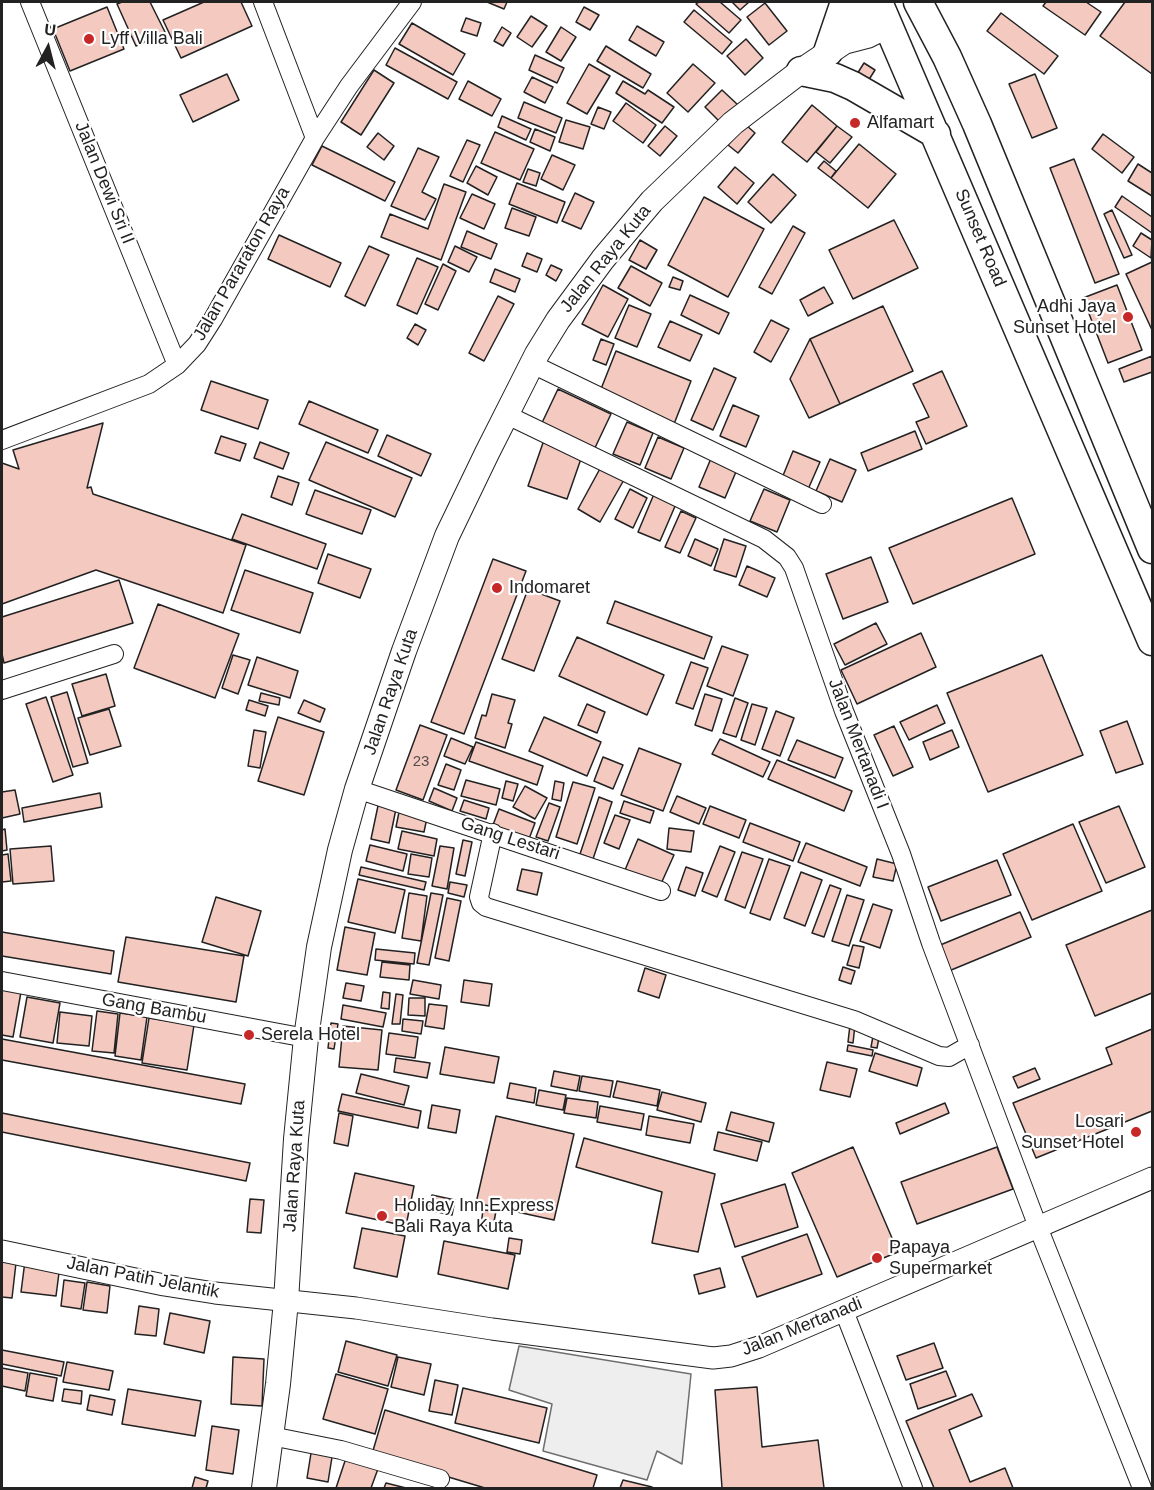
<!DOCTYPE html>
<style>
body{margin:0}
#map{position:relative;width:1154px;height:1490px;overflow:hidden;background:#fff;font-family:Arial,sans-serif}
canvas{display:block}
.frame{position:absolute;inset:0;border:3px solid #222;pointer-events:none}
.north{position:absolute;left:18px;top:18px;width:60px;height:60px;-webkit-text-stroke:4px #fff;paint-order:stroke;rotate:7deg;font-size:16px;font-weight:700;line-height:24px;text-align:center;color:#222}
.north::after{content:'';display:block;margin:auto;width:21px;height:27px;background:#222;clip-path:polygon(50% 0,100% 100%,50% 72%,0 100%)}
</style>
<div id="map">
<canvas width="1154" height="1490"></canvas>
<div class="frame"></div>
<div class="north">U</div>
</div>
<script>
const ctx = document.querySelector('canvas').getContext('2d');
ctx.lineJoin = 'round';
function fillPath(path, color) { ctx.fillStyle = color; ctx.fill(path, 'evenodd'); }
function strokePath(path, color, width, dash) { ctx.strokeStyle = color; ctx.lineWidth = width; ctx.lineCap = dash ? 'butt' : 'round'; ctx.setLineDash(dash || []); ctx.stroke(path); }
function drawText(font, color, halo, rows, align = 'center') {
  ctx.font = font + ' Arial,sans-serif'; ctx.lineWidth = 4.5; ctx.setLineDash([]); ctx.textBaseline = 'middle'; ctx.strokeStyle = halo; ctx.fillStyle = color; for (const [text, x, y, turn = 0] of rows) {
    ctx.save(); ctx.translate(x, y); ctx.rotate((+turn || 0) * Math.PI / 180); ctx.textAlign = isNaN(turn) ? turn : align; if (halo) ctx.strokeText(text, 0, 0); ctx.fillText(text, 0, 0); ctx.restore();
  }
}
const green = new Path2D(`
 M519,1346l172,28 -9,90 -25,-13 -10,29 -104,-29 9,-47 -43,-14z`);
const building = new Path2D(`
 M122,2h28l15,30 -29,14 -19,-42z
 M204,2h37l11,24 -71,32 -18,-38z
 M487,2h20l-3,7z
 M699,2h21l21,18 -12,13 -33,-29z
 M732,2h17l-9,8z
 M1046,2h40l15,10 -16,23 -42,-29z
 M1125,2h27v72l-52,-38z
 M765,3l22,28 -18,14 -22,-28z
 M107,7l17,42 -54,22 -17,-42z
 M584,7l15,8 -9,15 -14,-8z
 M694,10l38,32 -10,12 -38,-32z
 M1001,13l57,43 -14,18 -57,-43z
 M531,16l16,10 -15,21 -15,-10z
 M466,18l15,5 -4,13 -16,-5z
 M412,23l53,31 -12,21 -54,-31z
 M637,26l27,16 -8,14 -27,-16z
 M502,27l9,6 -8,13 -9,-5z
 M561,27l15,10 -15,24 -15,-9z
 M746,39l17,19 -18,17 -18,-19z
 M606,46l45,28 -8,14 -46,-27z
 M395,48l62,34 -9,17 -62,-34z
 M535,55l29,13 -7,15 -28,-13z
 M864,63l11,7 -12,19 -11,-7z
 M589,64l21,12 -23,38 -20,-11z
 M693,64l22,19 -27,29 -21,-19z
 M374,70l20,13 -33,52 -20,-13z
 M227,74l12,26 -46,22 -13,-27z
 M1035,74l22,54 -25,10 -23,-54z
 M532,77l21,10 -8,16 -21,-11z
 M468,81l33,18 -9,17 -33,-17z
 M623,81l22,13 3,-4 26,17 -12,16 -46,-30z
 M722,90l16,15 -17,18 -16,-16z
 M524,102l38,16 -6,15 -38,-15z
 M626,103l30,22 -13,18 -30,-22z
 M812,105l25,21 -30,36 -25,-20z
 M598,107l13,5 -7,17 -13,-5z
 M502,116l29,13 -5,11 -28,-13z
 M566,120l24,7 -7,22 -24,-7z
 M746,125l9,8 -17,20 -10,-8z
 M665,126l12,10 -17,20 -12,-10z
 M837,126l15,11 -22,26 -14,-11z
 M535,129l20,8 -5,14 -20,-9z
 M495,132l39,17 -14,31 -39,-17z
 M378,133l16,13 -10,14 -17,-13z
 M1103,134l31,23 -12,16 -30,-24z
 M467,140l13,5 -17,37 -13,-6z
 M859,144l37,30 -28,34 -37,-30z
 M322,146l73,36 -10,19 -73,-36z
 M418,148l21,9 -17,35 14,7 -11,21 -34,-14z
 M552,155l23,10 -12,25 -22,-11z
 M1074,159l45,115 -24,9 -45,-115z
 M824,161l12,10 -5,7 -13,-10z
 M1138,164l14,9v23l-24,-15z
 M476,166l21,11 -9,18 -21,-12z
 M735,167l19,16 -17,21 -19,-17z
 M528,169l12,4 -4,13 -13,-4z
 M773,174l23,21 -25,28 -23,-21z
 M517,183l48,19 -8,21 -48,-19z
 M444,184l22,8 -25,68 -60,-23 9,-23 38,15z
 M575,193l19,9 -13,27 -19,-8z
 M472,194l23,10 -11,25 -24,-11z
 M1122,196l30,21v16l-37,-26z
 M704,197l60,32 -36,68 -60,-32z
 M512,208l24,9 -7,19 -24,-8z
 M1112,210l20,45 -8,3 -20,-44z
 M894,220l24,48 -65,31 -24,-49z
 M793,226l12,7 -33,61 -13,-7z
 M467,231l30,13 -6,15 -30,-12z
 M1141,233l11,7 -1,18 -18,-12z
 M279,235l62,28 -11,24 -62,-28z
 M640,240l17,10 -11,19 -17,-9z
 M369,246l20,9 -24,51 -20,-10z
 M455,246l22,11 -8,15 -21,-10z
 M527,253l15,6 -5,13 -15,-6z
 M417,258l21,9 -21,47 -20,-9z
 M1152,262v68l-26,-56z
 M443,264l13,7 -18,39 -13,-6z
 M551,265l11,5 -6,11 -10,-6z
 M631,266l31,17 -12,23 -32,-18z
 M495,269l25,10 -5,13 -25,-10z
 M673,277l10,4 -3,9 -11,-3z
 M603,285l25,14 -20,38 -26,-13z
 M1117,285l25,65 -34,13 -25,-65z
 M824,287l9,16 -25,13 -8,-16z
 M690,295l39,18 -10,21 -38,-19z
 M498,296l16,8 -30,57 -15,-8z
 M629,305l22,9 -14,33 -22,-9z
 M883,306l30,65 -73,33 -30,-65z
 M771,320l18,9 -18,33 -17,-10z
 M670,321l32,14 -12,26 -32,-14z
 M415,324l11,6 -8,15 -11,-7z
 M601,339l13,5 -8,21 -13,-5z
 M810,339l30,65 -31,14 -19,-39z
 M616,351l75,30 -17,43 -75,-30z
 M1152,356v16l-28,10 -5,-13z
 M714,368l22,10 -23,52 -22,-10z
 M942,371l25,55 -41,18 -10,-22 13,-5 -16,-33z
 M211,381l57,19 -10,29 -57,-19z
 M558,389l53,25 -18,38 -53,-25z
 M309,401l69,29 -10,23 -69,-29z
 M733,405l26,11 -13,31 -26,-11z
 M627,422l26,11 -13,32 -27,-11z
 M103,423l-16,65 4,-1 2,7 153,51 -23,68 -127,-43 -94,34v-141l17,6 -6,-19z
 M915,431l7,18 -54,22 -7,-18z
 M387,435l44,19 -10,22 -43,-20z
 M221,436l25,8 -6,17 -25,-8z
 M658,437l26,11 -13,31 -26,-11z
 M544,440l39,13 -16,46 -39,-13z
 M260,442l29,11 -6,16 -29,-11z
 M326,442l86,36 -17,39 -86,-37z
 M793,451l27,11 -14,32 -26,-11z
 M712,456l26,11 -13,31 -26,-11z
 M830,459l26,11 -14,32 -26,-11z
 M602,465l23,13 -25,44 -22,-13z
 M278,476l21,7 -7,22 -21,-8z
 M630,489l17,9 -14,30 -18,-9z
 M764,489l26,11 -13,32 -27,-11z
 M315,490l56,20 -9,24 -56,-20z
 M654,494l22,10 -16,37 -22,-9z
 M1012,498l23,56 -122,50 -24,-56z
 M681,511l15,7 -16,35 -15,-6z
 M242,514l84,30 -9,25 -85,-30z
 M695,539l23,10 -7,17 -23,-10z
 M724,539l22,7 -10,31 -22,-7z
 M328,554l43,15 -11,29 -42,-15z
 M871,557l17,45 -45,17 -17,-45z
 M493,559l33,12 -62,163 -33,-12z
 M747,566l28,12 -8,19 -28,-12z
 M245,570l68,23 -13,40 -69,-23z
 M119,580l14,43 -129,40 -2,-9v-37z
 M528,589l32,12 -26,70 -32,-12z
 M615,601l97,36 -8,22 -97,-36z
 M158,604l81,30 -24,64 -81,-30z
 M876,623l11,21 -42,21 -11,-21z
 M921,633l15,34 -79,37 -16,-34z
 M577,637l87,38 -17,40 -88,-39z
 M722,646l26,9 -15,41 -26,-10z
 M233,655l17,5 -12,34 -16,-6z
 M1042,655l41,100 -95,37 -41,-99z
 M257,657l41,14 -8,27 -42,-13z
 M691,662l17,6 -15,41 -17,-6z
 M106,674l9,32 -33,10 -10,-32z
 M67,692l21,71 -15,4 -22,-70z
 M261,693l19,5 -1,7 -20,-4z
 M492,694l23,6 -7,23 4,1 -7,24 -30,-10 7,-23 4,1z
 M705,694l17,5 -10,32 -17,-6z
 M46,697l27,78 -20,7 -27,-78z
 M735,698l13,5 -12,34 -13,-4z
 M249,700l19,6 -3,10 -19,-6z
 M304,700l21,9 -5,13 -22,-9z
 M587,704l18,8 -8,21 -19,-8z
 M752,704l15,4 -12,37 -14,-5z
 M937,705l8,18 -36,17 -9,-18z
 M109,709l12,37 -31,9 -12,-37z
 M776,711l18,7 -14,38 -18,-7z
 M278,717l46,15 -20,63 -46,-14z
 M544,717l57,25 -14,34 -58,-25z
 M1127,721l16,43 -27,9 -16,-42z
 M420,725l27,10 -24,65 -27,-10z
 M894,726l19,41 -20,9 -19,-41z
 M254,730l12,2 -6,36 -12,-2z
 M952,730l7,17 -29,13 -7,-18z
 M451,738l22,9 -8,17 -21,-8z
 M720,739l50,23 -7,15 -51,-23z
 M797,740l46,18 -8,20 -47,-18z
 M476,742l67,24 -6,19 -68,-24z
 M639,748l42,16 -18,47 -42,-16z
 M603,757l20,8 -10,24 -19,-8z
 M777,760l75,31 -8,20 -76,-32z
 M446,764l15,6 -7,20 -16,-5z
 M466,780l34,9 -4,16 -35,-9z
 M506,781l12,3 -5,17 -11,-3z
 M555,781l9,2 -3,18 -9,-2z
 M573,782l22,6 -18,56 -21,-7z
 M525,786l22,12 -12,21 -22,-12z
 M434,788l23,10 -5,13 -23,-10z
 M15,790l5,24 -18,4v-26z
 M100,793l2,14 -78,15 -2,-14z
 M677,796l29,12 -7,16 -29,-12z
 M599,797l13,5 -19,57 -13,-5z
 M464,800l25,8 -3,11 -26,-8z
 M379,801l18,3 -8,39 -18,-4z
 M624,801l30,10 -4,12 -30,-10z
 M549,803l11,4 -12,34 -12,-4z
 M710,806l36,14 -7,18 -36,-14z
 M1119,806l26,61 -39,16 -27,-61z
 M400,807l28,6 -4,19 -28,-5z
 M499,809l36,14 -6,16 -36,-14z
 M615,815l15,5 -11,29 -15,-6z
 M750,823l50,19 -7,19 -50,-19z
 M1073,824l29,67 -70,29 -29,-66z
 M669,828l25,3 -3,21 -24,-3z
 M5,829l2,21 -5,1v-21z
 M402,831l35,8 -3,17 -36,-7z
 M638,839l36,16 -14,31 -35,-16z
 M463,840l9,2 -7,34 -9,-2z
 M806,843l61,24 -7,19 -62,-24z
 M370,845l37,9 -4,17 -37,-10z
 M51,846l3,35 -41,3 -3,-35z
 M440,846l14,2 -7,41 -15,-3z
 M720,846l15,6 -18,45 -15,-6z
 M742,852l21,7 -18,49 -20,-8z
 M8,854l3,27 -9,1v-27z
 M411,854l21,4 -3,19 -21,-3z
 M769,859l21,7 -20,54 -20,-7z
 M877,859l20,5 -4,17 -20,-4z
 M997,860l14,35 -70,26 -13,-34z
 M361,867l65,15 -2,8 -65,-15z
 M686,867l17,6 -8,23 -17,-6z
 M522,869l20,4 -5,22 -20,-5z
 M801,872l21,8 -17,46 -21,-8z
 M358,879l47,11 -10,43 -47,-11z
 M450,882l17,3 -3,12 -16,-4z
 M830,885l11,4 -17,48 -12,-4z
 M409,893l18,3 -6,45 -19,-3z
 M431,893l12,2 -14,70 -12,-2z
 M847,895l17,5 -15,46 -17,-5z
 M216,897l45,14 -13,45 -46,-14z
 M447,898l14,3 -12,60 -14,-3z
 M873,904l19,6 -12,38 -20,-7z
 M1152,910v85v-2l-57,23 -29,-71z
 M1020,912l11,25 -87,36 -11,-25z
 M345,927l30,6 -8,42 -30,-5z
 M2,932l112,19 -3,23 -109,-18z
 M126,937l118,19 -8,46 -118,-20z
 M853,945l11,2 -5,21 -12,-3z
 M376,949l39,4 -1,11 -39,-4z
 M382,962l28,3 -1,15 -29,-3z
 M843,967l12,4 -4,13 -12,-4z
 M645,968l21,7 -7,23 -21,-7z
 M413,980l28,5 -2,14 -29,-5z
 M464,980l28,4 -3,22 -28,-4z
 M346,983l18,3 -3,15 -18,-3z
 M2,988l19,4 -8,45 -11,-2z
 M383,992l7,1 -1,16 -8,-1z
 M396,994l7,1 -3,29h-8z
 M27,997l33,6 -7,40 -33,-6z
 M409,998h16v18l-17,-1z
 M429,1004l18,2 -3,23 -19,-3z
 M343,1005l43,8 -3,14 -42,-8z
 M97,1011l21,3 -4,39 -22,-2z
 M60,1012l32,4 -3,30 -32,-3z
 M120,1013l27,4 -6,43 -26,-4z
 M149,1018l45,7 -7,45 -45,-7z
 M403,1019l20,2 -2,13 -19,-3z
 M331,1023l7,1 -4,25 -6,-1z
 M850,1025h5l-2,18 -5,-1z
 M343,1026l39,4 -4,40 -39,-3z
 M1152,1029v82l-116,47 -23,-55 99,-39 -6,-16z
 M874,1031l6,2 -3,15 -6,-1z
 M389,1033l29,4 -3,21 -29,-4z
 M2,1039l243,45 -4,20 -239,-44z
 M848,1045l25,5 -1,6 -25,-5z
 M445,1047l54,10 -5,26 -54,-9z
 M875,1053l47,15 -5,18 -48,-15z
 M396,1058l34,5 -3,15 -33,-6z
 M827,1062l30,7 -7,28 -30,-7z
 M1035,1068l5,11 -22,9 -5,-11z
 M554,1071l26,5 -3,15 -26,-5z
 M361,1074l48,12 -5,19 -48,-12z
 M582,1076l31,5 -3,16 -31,-6z
 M617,1081l43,9 -3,16 -44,-9z
 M510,1083l26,5 -2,15 -27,-5z
 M539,1090l27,5 -3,15 -27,-5z
 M662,1092l44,11 -5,19 -44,-12z
 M342,1094l79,17 -3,17 -80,-17z
 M567,1098l31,4 -2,16 -32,-5z
 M945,1103l4,10 -49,21 -4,-11z
 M432,1105l28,5 -4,23 -28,-5z
 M600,1106l44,8 -3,16 -44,-8z
 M731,1112l43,11 -5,19 -43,-12z
 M2,1113l248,50 -4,18 -244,-49z
 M339,1113l14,3 -5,30 -14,-3z
 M496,1116l78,18 -20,86 -78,-17z
 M649,1116l45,8 -4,19 -44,-8z
 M718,1132l44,10 -5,19 -43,-11z
 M584,1138l131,36 -17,78 -46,-9 10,-51 -86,-25z
 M853,1147l45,105 -61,25 -45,-104z
 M997,1147l16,42 -96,35 -16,-42z
 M355,1173l59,13 -8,40 -60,-13z
 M785,1184l13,43 -63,20 -14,-43z
 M432,1195l23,5 -3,15 -24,-5z
 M250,1199l14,1 -3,33 -14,-1z
 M483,1210l13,1 -3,16 -12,-2z
 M362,1228l43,8 -8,41 -43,-9z
 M807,1234l15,40 -65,23 -15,-40z
 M509,1238l13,2 -2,14 -13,-2z
 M444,1241l71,14 -7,34 -70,-15z
 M2,1261l14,2 -4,35 -10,-1z
 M25,1261l35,4 -4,31 -35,-4z
 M720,1268l5,19 -26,7 -5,-19z
 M64,1280l21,3 -4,26 -20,-3z
 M87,1282l23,4 -3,27 -24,-3z
 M139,1306l20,3 -3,27 -21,-2z
 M170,1313l40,8 -6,32 -40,-9z
 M346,1341l51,14 -9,31 -50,-14z
 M934,1343l9,25 -37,12 -9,-24z
 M2,1350l62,12 -3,14 -59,-12z
 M233,1357l31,2 -2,47 -31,-2z
 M398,1357l33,7 -7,31 -33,-8z
 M67,1362l46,9 -4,19 -46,-8z
 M2,1368l26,5 -3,18 -23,-5z
 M946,1371l10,25 -38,13 -8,-25z
 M30,1373l27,5 -4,23 -27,-5z
 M336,1374l52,15 -13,45 -52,-15z
 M435,1380l23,5 -6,30 -23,-4z
 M757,1387l5,60 56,-7 6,48h-102l-7,-98z
 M463,1388l84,20 -8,35 -84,-20z
 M64,1389l18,2 -1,13 -19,-3z
 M128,1389l73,12 -6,35 -73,-12z
 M972,1394l10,22 -33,14 21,52 35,-14 8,20h-79l-28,-67z
 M90,1395l25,5 -3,15 -25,-5z
 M385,1410l212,65 -4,13h-108l-113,-34z
 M212,1426l27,4 -6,44 -27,-4z
 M312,1447l21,4 -5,31 -21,-4z
 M347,1455l32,11 -8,22h-35z
 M195,1477l13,4 -2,7h-14z
 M623,1480l29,7 -1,1h-31z
 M386,1483l20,5h-22z`);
const minor = new Path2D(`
 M30,2l147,363
 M263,2l52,136
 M532,364l290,140
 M507,415l257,124 23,18 7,11 50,143 57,143 30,89 107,284 104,261
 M2,440l147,-56 28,-19 20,-21 16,-25 102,-181 34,-52 63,-84
 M2,690l112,-36
 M357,789l304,102
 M493,833l-14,64 2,6 5,4 368,113 85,36 10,1 21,-12
 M2,981l304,57
 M844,1311l69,177
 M271,1436l70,14 99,29`);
const tertiary = new Path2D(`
 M2,1251l162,34 51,8 141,15 136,21 221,29 18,-2 28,-9 393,-169`);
const secondary = new Path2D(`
 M844,42l14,-24 21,-15
 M264,1488l14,-104 8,-83 10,-162 10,-101 13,-91 21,-97 17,-61 47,-138 43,-115 40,-83 50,-99 21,-34 45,-61 49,-58 81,-78 68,-52 43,-29 23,-6 22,-11`);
const trunk = new Path2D(`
 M878,2l274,639
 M918,2l29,55 30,67 175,425
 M828,52l17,-50
 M801,71l34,7 18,8 83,48`);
const markers = [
 [89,39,6,"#c62828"],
 [855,123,6,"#c62828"],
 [1128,317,6,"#c62828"],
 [497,588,6,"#c62828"],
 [249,1035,6,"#c62828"],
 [1136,1132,6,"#c62828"],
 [382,1216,6,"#c62828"],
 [877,1258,6,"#c62828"]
];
const numberNames = [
 ["23",421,762]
];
const poiNames = [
 ["Lyff Villa Bali",101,39],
 ["Alfamart",867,123],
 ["Adhi Jaya",1116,307,"right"],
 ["Sunset Hotel",1116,328,"right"],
 ["Indomaret",509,588],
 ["Serela Hotel",261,1035],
 ["Losari",1124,1122,"right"],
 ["Sunset Hotel",1124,1143,"right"],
 ["Holiday Inn Express",394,1206],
 ["Bali Raya Kuta",394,1227],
 ["Papaya",889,1248],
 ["Supermarket",889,1269]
];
const streetNames = [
 ["Jalan Dewi Sri II",104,183,68],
 ["Sunset Road",980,238,67],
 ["Jalan Raya Kuta",606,259,-51],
 ["Jalan Pararaton Raya",242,264,-60],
 ["Jalan Raya Kuta",391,692,-71],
 ["Jalan Mertanadi I",858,744,69],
 ["Gang Lestari",510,839,18],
 ["Gang Bambu",154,1009,10],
 ["Jalan Raya Kuta",295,1166,-86],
 ["Jalan Patih Jelantik",143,1278,11],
 ["Jalan Mertanadi",802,1327,-22]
];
fillPath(green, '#eee');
strokePath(green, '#6f6f6f', 1.5);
fillPath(building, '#f3c9c0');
strokePath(building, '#222', 1.5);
strokePath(minor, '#222', 20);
strokePath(tertiary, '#222', 23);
strokePath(secondary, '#222', 26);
strokePath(trunk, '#222', 31);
strokePath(minor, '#fff', 18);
strokePath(tertiary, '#fff', 21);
strokePath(secondary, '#fff', 24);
strokePath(trunk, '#fff', 28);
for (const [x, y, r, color] of markers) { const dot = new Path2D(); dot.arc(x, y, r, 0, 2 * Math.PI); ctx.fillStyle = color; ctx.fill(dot); strokePath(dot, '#fff', 2); }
drawText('15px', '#564c4a', null, numberNames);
drawText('18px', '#222', '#fff', poiNames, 'left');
drawText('18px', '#222', '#fff', streetNames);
</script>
